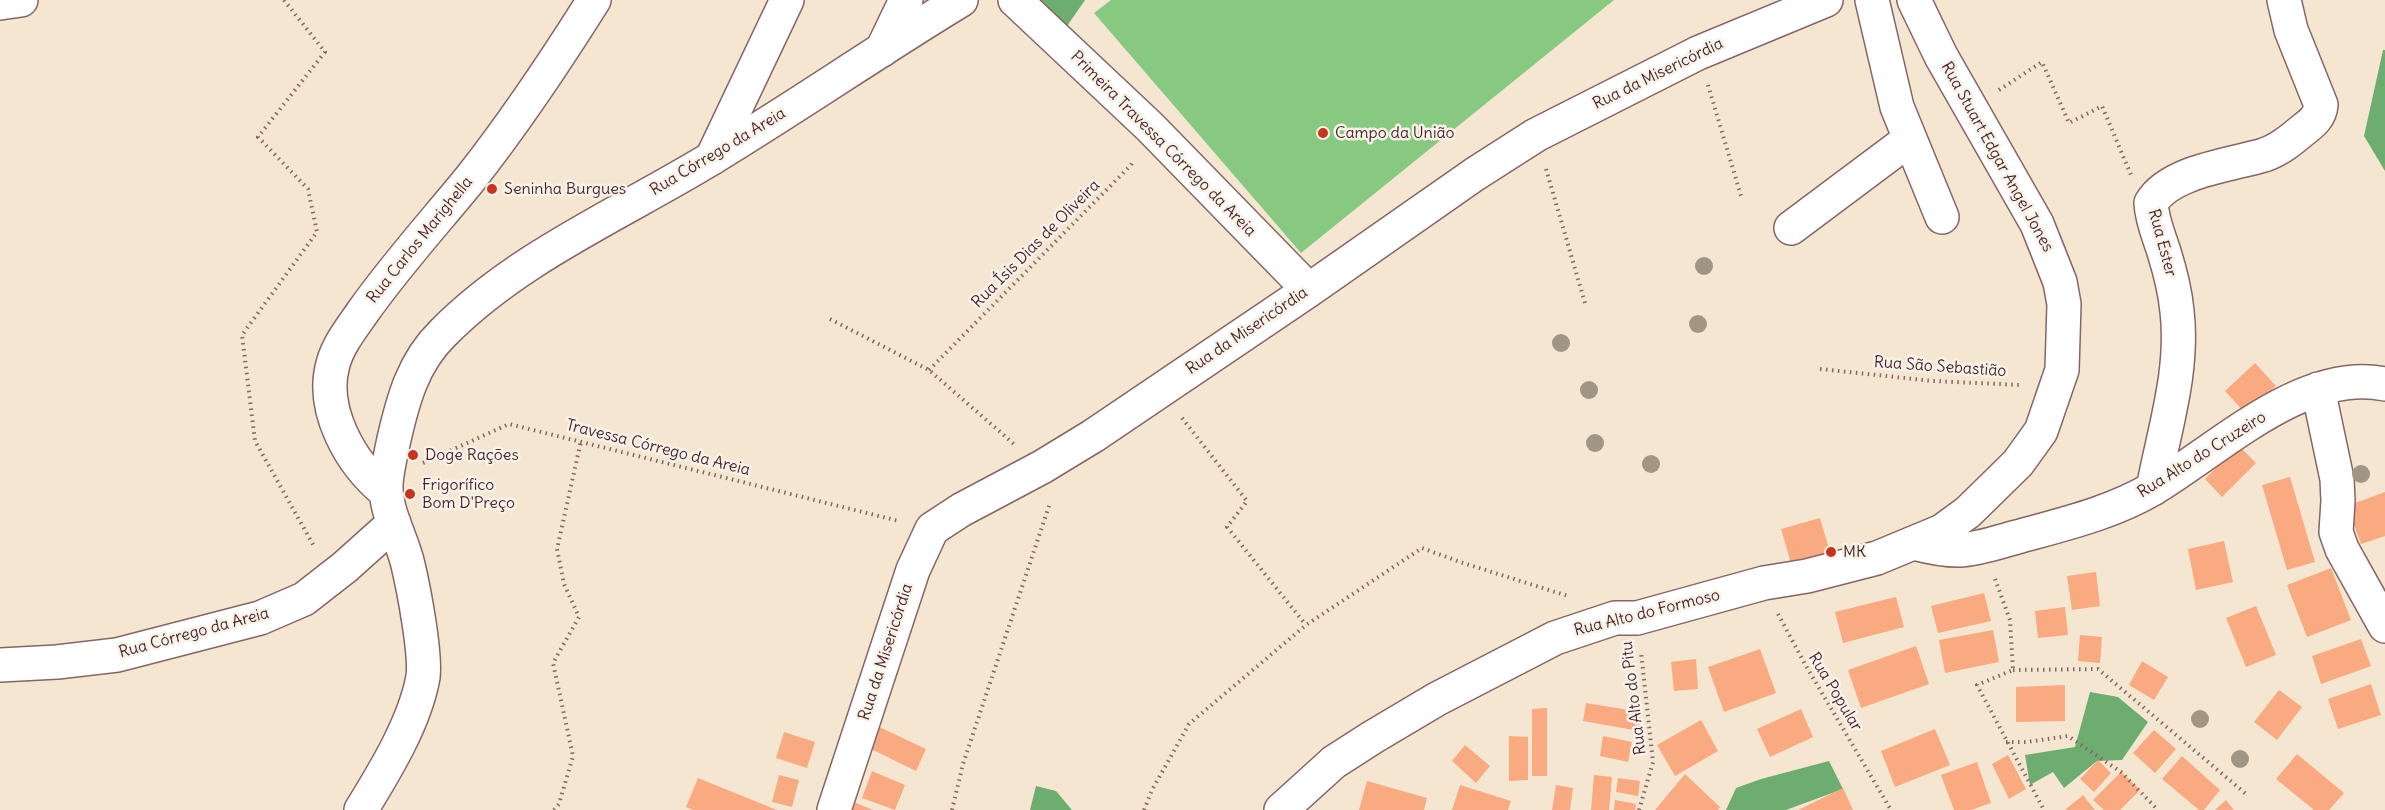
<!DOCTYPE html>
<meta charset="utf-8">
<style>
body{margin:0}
canvas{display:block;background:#f5e6d1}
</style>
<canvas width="2385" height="810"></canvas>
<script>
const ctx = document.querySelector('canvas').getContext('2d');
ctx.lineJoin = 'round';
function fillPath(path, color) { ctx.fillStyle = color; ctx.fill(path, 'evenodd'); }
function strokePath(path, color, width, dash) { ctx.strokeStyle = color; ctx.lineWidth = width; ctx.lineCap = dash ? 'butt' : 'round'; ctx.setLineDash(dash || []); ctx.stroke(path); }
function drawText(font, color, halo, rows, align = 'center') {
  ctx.font = font + ' Delius,sans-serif'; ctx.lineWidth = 5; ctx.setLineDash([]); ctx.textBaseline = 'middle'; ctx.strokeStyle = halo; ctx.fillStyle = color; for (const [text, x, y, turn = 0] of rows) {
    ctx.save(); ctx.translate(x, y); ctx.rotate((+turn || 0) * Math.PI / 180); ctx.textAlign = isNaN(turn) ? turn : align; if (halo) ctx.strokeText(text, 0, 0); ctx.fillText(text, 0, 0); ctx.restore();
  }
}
const green = new Path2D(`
 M1111,0h503l-313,253 -207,-240z`);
const forest = new Path2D(`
 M1038,0h47l-20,29z
 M2383,50h2v121l-21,-35z
 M2090,692l28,5 30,25 -26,38 -25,1 -33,27 -11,-16 -23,13 -5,-30 50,-8z
 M1829,761l14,28 -57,21h-60l10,-22 25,-9z
 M1036,786l20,5 16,19h-42z`);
const building = new Path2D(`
 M2255,363l21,23 -30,28 -21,-23z
 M2238,445l18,18 -34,34 -17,-18z
 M2290,477l25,85 -28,8 -25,-85z
 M2385,492v44l-24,8 -14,-38z
 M1820,518l10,34 -39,11 -10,-34z
 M2224,541l9,41 -37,8 -8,-41z
 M2331,568l20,52 -44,17 -20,-52z
 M2096,572l4,34 -28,4 -5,-34z
 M1984,593l7,28 -53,12 -7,-27z
 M1896,597l8,30 -61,16 -8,-31z
 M2256,606l20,49 -30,12 -20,-49z
 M2065,607l3,28 -30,3 -3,-27z
 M1993,630l6,32 -54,11 -6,-33z
 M2080,635l22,2 -2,26 -22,-2z
 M2361,639l10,27 -50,18 -9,-28z
 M1916,646l13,38 -68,24 -13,-38z
 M1760,649l16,44 -52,19 -16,-45z
 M1696,659l2,30 -24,2 -3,-29z
 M2142,661l26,16 -14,23 -25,-15z
 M2371,684l10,31 -43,14 -10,-30z
 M2065,685v36l-49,1v-35z
 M2279,690l23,17 -25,33 -23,-18z
 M1586,703l55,9 -2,19 -56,-10z
 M1547,708v68h-15v-67z
 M1801,709l12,28 -43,20 -13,-28z
 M1701,720l17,31 -43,25 -18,-31z
 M875,725l51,24 -10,22 -51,-25z
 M1935,729l15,36 -55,22 -14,-36z
 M2154,730l22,19 -21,24 -22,-20z
 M784,732l31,10 -8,26 -31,-10z
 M1509,736l19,1v43l-19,1z
 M1603,736l29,6 -4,20 -28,-6z
 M1465,745l25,21 -14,17 -24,-22z
 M2297,754l47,39 -15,17h-15l-38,-31z
 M2008,755l18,34 -17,10 -17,-35z
 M2182,756l38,34 -16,20h-5l-37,-31z
 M2098,760l13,13 -17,19 -14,-13z
 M1977,762l14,41 -20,7h-17l-13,-35z
 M872,771l33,14 -10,25 -33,-12z
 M2121,772l19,18 -20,20h-16l-11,-10z
 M1685,774l35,33 -2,3h-63z
 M779,775l20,5 -7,27 -20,-5z
 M1594,775l18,2 -3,33h-18z
 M698,778l79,32h-84l-7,-3z
 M1618,778l22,3 -2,15 -22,-4z
 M1367,781l60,17 -3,12h-65z
 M1460,785l51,16 -3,9h-56z
 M1556,785l17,3 -3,22h-18z
 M1843,788l10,22h-55z
 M2083,795l12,15h-30z
 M849,800l24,10h-28z
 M1615,800l21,4 -1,6h-21z
 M2226,800l8,10h-19z`);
const path = new Path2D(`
 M284,0l41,52 -67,85 50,52 9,43 -75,103 13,106 60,107
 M1708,85l34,114
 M1999,90l43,-28 27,61 33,-17 29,69
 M1546,169l39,134
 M830,319l99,51 85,74
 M1820,369l113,12 87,4
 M929,370l202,-205 3,-5
 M1182,418l65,83 -20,26 79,98
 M423,463l86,-39 390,97
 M1995,579l15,41 3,50 -36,15 67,125
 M1778,614l28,52 85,144
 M2013,670l85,-1 148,125
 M2006,742h21l41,-6 53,36 37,38
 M554,810l5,-6 14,-48 -20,-93 26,-46 -15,-33 -7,-35 24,-108
 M952,810l11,-46 87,-261
 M1144,810l8,-20 37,-66 117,-99 116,-77 38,14 108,34
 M1639,810l14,-48 -12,-110`);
const minor = new Path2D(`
 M1015,0l135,127 159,163
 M1872,0l25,107 45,110
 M0,3l21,-3
 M882,50l24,-50
 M712,158l75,-158
 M1791,228l119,-89
 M2318,389l19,90 1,22 -2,31 6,17 43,77
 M2153,489c11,-59 31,-117 24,-178 -2,-20 -7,-40 -13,-59 -5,-16 -12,-31 -13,-49 19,-32 80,-38 113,-48 15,-5 27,-15 39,-25 9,-7 17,-13 18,-25l-30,-75 -7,-30
 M1914,543c15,4 30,7 45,7 20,-1 39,-8 58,-13 47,-13 95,-24 137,-49 65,-39 150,-121 231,-104
 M834,810l79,-240 19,-41 29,-19 81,-43 51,-31 216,-146 166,-116 61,-39 162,-82 128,-53`);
const tertiary = new Path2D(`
 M386,492c-35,-28 -66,-82 -53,-128 5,-19 18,-35 29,-51 33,-47 72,-90 108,-134 45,-57 85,-117 124,-179
 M0,665l57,-3 60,-7 143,-37 44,-19 41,-32 49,-44
 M361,810c24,-39 54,-88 62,-133 3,-23 -9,-87 -15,-112 -6,-27 -23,-53 -22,-81 1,-15 5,-30 8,-45 9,-39 19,-77 49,-106 75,-76 179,-120 269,-175 84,-51 165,-107 249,-158
 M1281,810l53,-48 39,-25 64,-38 118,-61 60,-20h22l127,-35 43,-7 70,-18 65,-27 26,-19 50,-49 23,-32 21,-61 2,-66 -4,-22 -23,-58 -96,-168 -27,-56`);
const trees = [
 [1704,266],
 [1698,324],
 [1561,343],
 [1589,390],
 [1595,443],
 [1651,464],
 [2361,474],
 [2200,719],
 [2240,759]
];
const markers = [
 [1323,133,6,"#c8321e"],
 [492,189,6,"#c8321e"],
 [413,455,6,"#c8321e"],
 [410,494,6,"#c8321e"],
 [1831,552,6,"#c8321e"]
];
const streetNames = [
 ["Rua da Misericórdia",1658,74,-26],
 ["Primeira Travessa Córrego da Areia",1163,144,45],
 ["Rua Córrego da Areia",718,152,-31],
 ["Rua Stuart Edgar Angel Jones",1997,157,61],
 ["Rua Carlos Marighella",420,240,-51],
 ["Rua Ester",2162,243,75],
 ["Rua Ísis Dias de Oliveira",1036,244,-45],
 ["Rua da Misericórdia",1247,331,-34],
 ["Rua São Sebastião",1940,367,4],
 ["Travessa Córrego da Areia",658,448,14],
 ["Rua Alto do Cruzeiro",2202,455,-32],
 ["Rua Alto do Formoso",1647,613,-14],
 ["Rua Córrego da Areia",194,633,-15],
 ["Rua da Misericórdia",886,652,-72],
 ["Rua Popular",1835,692,59],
 ["Rua Alto do Pitu",1634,698,-97]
];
const poiNames = [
 ["Campo da União",1335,133],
 ["Seninha Burgues",504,189],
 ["Doge Rações",425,455],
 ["Frigorífico",422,485],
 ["Bom D'Preço",422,503],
 ["MK",1843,552]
];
fillPath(green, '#88c982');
fillPath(forest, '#6ead70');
fillPath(building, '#f9aa81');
strokePath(minor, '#866565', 36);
strokePath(tertiary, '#866565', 36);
strokePath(path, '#866565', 4, [1.5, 4.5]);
strokePath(minor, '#fff', 33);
strokePath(tertiary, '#fff', 33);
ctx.fillStyle = '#a19584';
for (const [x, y] of trees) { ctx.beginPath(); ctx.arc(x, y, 9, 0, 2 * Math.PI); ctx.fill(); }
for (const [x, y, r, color] of markers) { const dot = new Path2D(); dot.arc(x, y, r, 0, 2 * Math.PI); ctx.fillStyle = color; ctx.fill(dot); strokePath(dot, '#f7f3e8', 2); }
drawText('16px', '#4a1f2b', '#f7f3e8', streetNames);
drawText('16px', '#4a1f2b', '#f7f3e8', poiNames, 'left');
</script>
